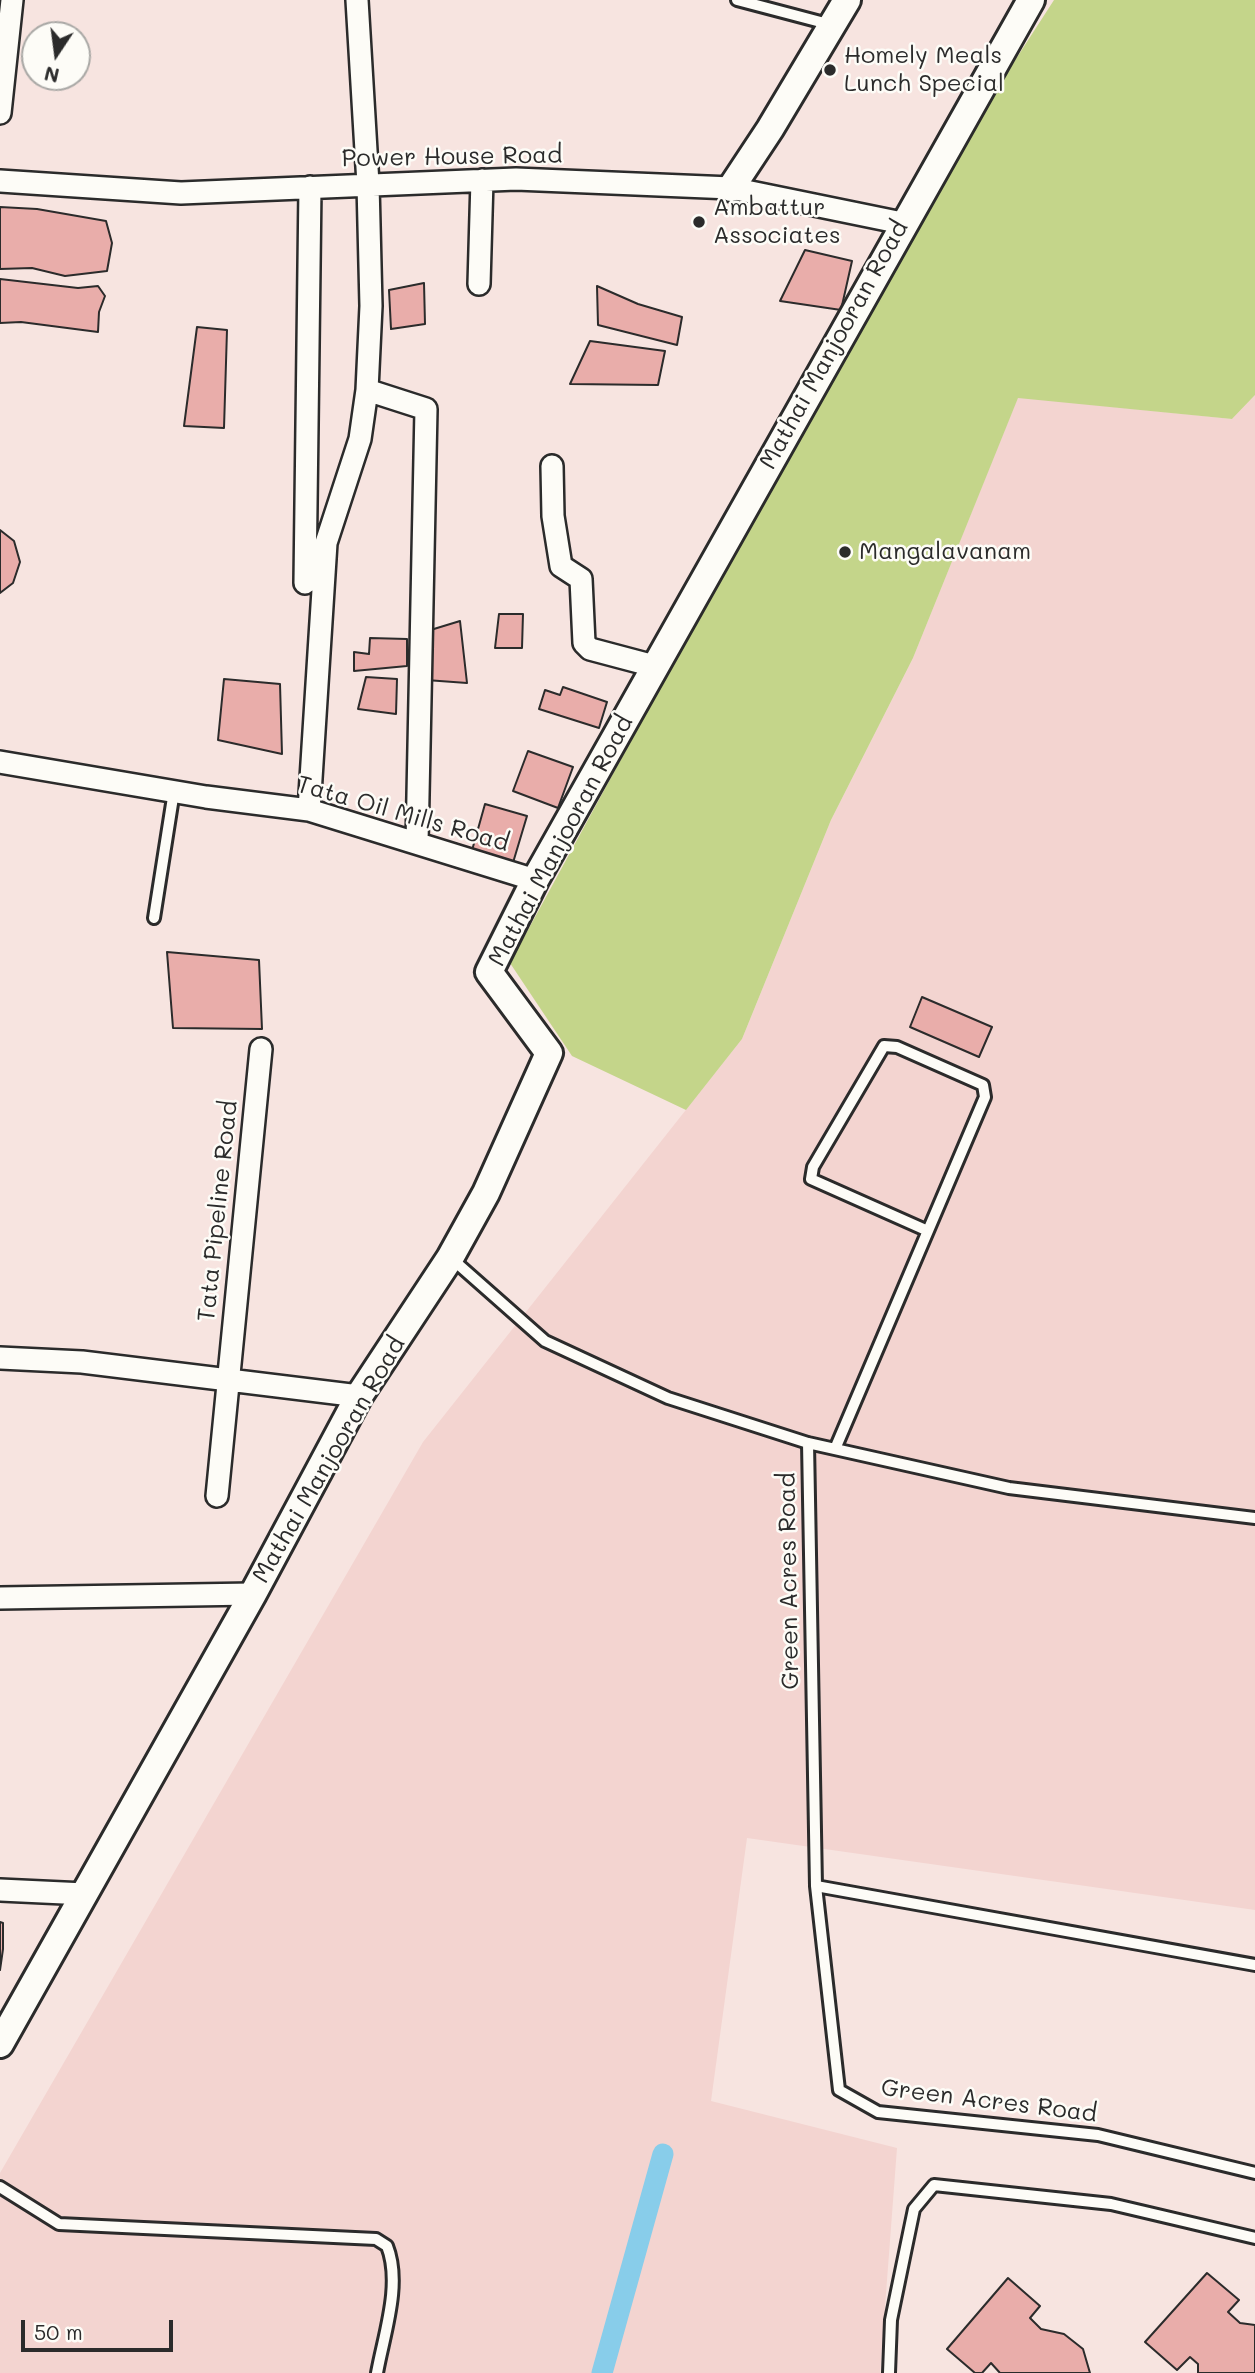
<!DOCTYPE html>
<style>
body{margin:0}
#map{position:relative;width:1255px;height:2373px;overflow:hidden;background:#f7e4e0;font-family:Mali,sans-serif}
canvas{display:block}
.north{position:absolute;left:21px;top:21px;width:70px;height:70px;box-sizing:border-box;background:#fdfcf7;border:2px solid #a9a8a5;border-radius:50%;rotate:193deg;font-size:19px;font-weight:700;line-height:28px;text-align:center;color:#2b2b2b}
.north::after{content:'';display:block;margin:auto;width:24px;height:32px;background:#2b2b2b;clip-path:polygon(50% 0,100% 100%,50% 72%,0 100%)}
.scale{position:absolute;left:21px;top:2320px;width:152px;height:32px;box-sizing:border-box;border:4px solid #2b2b2b;border-top:0;padding-left:9px;font-size:21px;line-height:24px;white-space:nowrap;color:#2b2b2b;-webkit-text-stroke:5px #fdfcf7;paint-order:stroke}
</style>
<div id="map">
<canvas width="1255" height="2373"></canvas>
<div class="north">N</div>
<div class="scale">50 m</div>
</div>
<script>
const ctx = document.querySelector('canvas').getContext('2d');
ctx.lineJoin = 'round';
function fillPath(path, color) { ctx.fillStyle = color; ctx.fill(path, 'evenodd'); }
function strokePath(path, color, width, dash) { ctx.strokeStyle = color; ctx.lineWidth = width; ctx.lineCap = dash ? 'butt' : 'round'; ctx.setLineDash(dash || []); ctx.stroke(path); }
function drawText(font, color, halo, rows, align = 'center') {
  ctx.font = font + ' Mali,sans-serif'; ctx.lineWidth = 5; ctx.setLineDash([]); ctx.textBaseline = 'middle'; ctx.strokeStyle = halo; ctx.fillStyle = color; for (const [text, x, y, turn = 0] of rows) {
    ctx.save(); ctx.translate(x, y); ctx.rotate((+turn || 0) * Math.PI / 180); ctx.textAlign = isNaN(turn) ? turn : align; if (halo) ctx.strokeText(text, 0, 0); ctx.fillText(text, 0, 0); ctx.restore();
  }
}
const built = new Path2D(`
 M1255,395v1515l-508,-72 -36,263 186,47 -17,225h-880v-200l423,-731 319,-403 89,-219 82,-162 105,-261 214,22z`);
const green = new Path2D(`
 M1054,0h201v395l-23,24 -214,-21 -105,260 -82,162 -89,219 -56,71 -114,-54 -62,-93 281,-516 170,-303z`);
const canal = new Path2D(`
 M602,2373l61,-219`);
const building = new Path2D(`
 M0,207l37,2 69,12 6,22 -5,28 -42,5 -33,-8 -32,1z
 M805,250l47,11 -11,49 -61,-9z
 M0,279l78,9 20,-2 7,10 -6,16 -1,20 -77,-10 -21,1z
 M424,283l1,41 -34,5 -2,-39z
 M597,286l41,18 44,13 -5,28 -79,-20z
 M197,327l30,3 -3,98 -40,-2z
 M590,341l75,10 -7,34 -88,-1z
 M0,530l14,11 6,21 -7,21 -13,10z
 M499,614h24l-1,34h-27z
 M460,621l7,62 -41,-3 -2,-48z
 M370,638l37,1v27l-53,5v-19l15,2z
 M366,677l31,2 -1,35 -38,-5z
 M224,679l56,5 2,70 -64,-14z
 M563,687l44,15 -8,26 -60,-19 6,-19 15,5z
 M528,751l45,16 -15,41 -45,-17z
 M485,804l42,12 -15,50 -41,-12z
 M167,952l92,8 3,69 -89,-1z
 M922,997l70,30 -13,30 -69,-30z
 M0,1922l3,1v26l-3,21z
 M1207,2273l32,27 -11,12 12,11 15,2v48h-57v-9l-8,-7 -13,13 -32,-28z
 M1008,2278l32,28 -10,12 11,11 23,5 19,15 7,24h-90l-9,-10 -9,10h-7l-28,-24z`);
const service = new Path2D(`
 M737,0l95,25
 M154,918l20,-127
 M451,1258l94,83 123,57 140,45 201,45 246,30
 M808,1443l8,443 23,204 39,22 220,23 157,38
 M835,1449l150,-352 -2,-12 -86,-38 -13,-1 -71,121 -2,12 117,52
 M816,1886l439,79
 M0,2187l59,37 317,15 11,7c15,38 -3,88 -10,127
 M889,2373l2,-53 23,-111 20,-24 177,19 144,34`);
const minor = new Path2D(`
 M0,113l12,-113
 M0,181l181,12 335,-14 215,9 171,35
 M479,284l3,-104
 M367,390l59,19 -9,434
 M552,466l1,50 8,50 20,13 3,64 6,6 64,17
 M305,583l5,-396
 M0,762l206,35 103,13 226,70
 M309,810l17,-267 34,-104 7,-49 4,-84 -3,-122 -11,-184
 M0,1358l82,4 277,34
 M217,1496l44,-447
 M0,1598l253,-4
 M0,1890l85,4`);
const tertiary = new Path2D(`
 M731,188l39,-59 77,-129
 M0,2044l253,-450 106,-198 91,-138 36,-65 63,-140 -60,-81 46,-92 496,-880`);
const markers = [
 [830,70,7,"#2b2b2b"],
 [699,222,7,"#2b2b2b"],
 [845,552,7,"#2b2b2b"]
];
const poiNames = [
 ["Homely Meals",844,56],
 ["Lunch Special",844,84],
 ["Ambattur",713,208],
 ["Associates",713,236],
 ["Mangalavanam",859,552]
];
const streetNames = [
 ["Power House Road",452,157,-1],
 ["Mathai Manjooran Road",834,345,-61],
 ["Tata Oil Mills Road",403,814,16],
 ["Mathai Manjooran Road",561,841,-62],
 ["Tata Pipeline Road",218,1211,-84],
 ["Mathai Manjooran Road",329,1460,-60],
 ["Green Acres Road",789,1581,-91],
 ["Green Acres Road",989,2101,7]
];
fillPath(built, '#f3d4d0');
fillPath(green, '#c4d58a');
strokePath(canal, '#88cdea', 21);
fillPath(building, '#e9adaa');
strokePath(building, '#2b2b2b', 2);
strokePath(service, '#2b2b2b', 16);
strokePath(minor, '#2b2b2b', 26);
strokePath(tertiary, '#2b2b2b', 32);
strokePath(service, '#fdfcf7', 10);
strokePath(minor, '#fdfcf7', 21);
strokePath(tertiary, '#fdfcf7', 26);
for (const [x, y, r, color] of markers) { const dot = new Path2D(); dot.arc(x, y, r, 0, 2 * Math.PI); ctx.fillStyle = color; ctx.fill(dot); strokePath(dot, '#fdfcf7', 2.5); }
drawText('24px', '#2b2b2b', '#fdfcf7', poiNames, 'left');
drawText('24px', '#2b2b2b', '#fdfcf7', streetNames);
</script>
